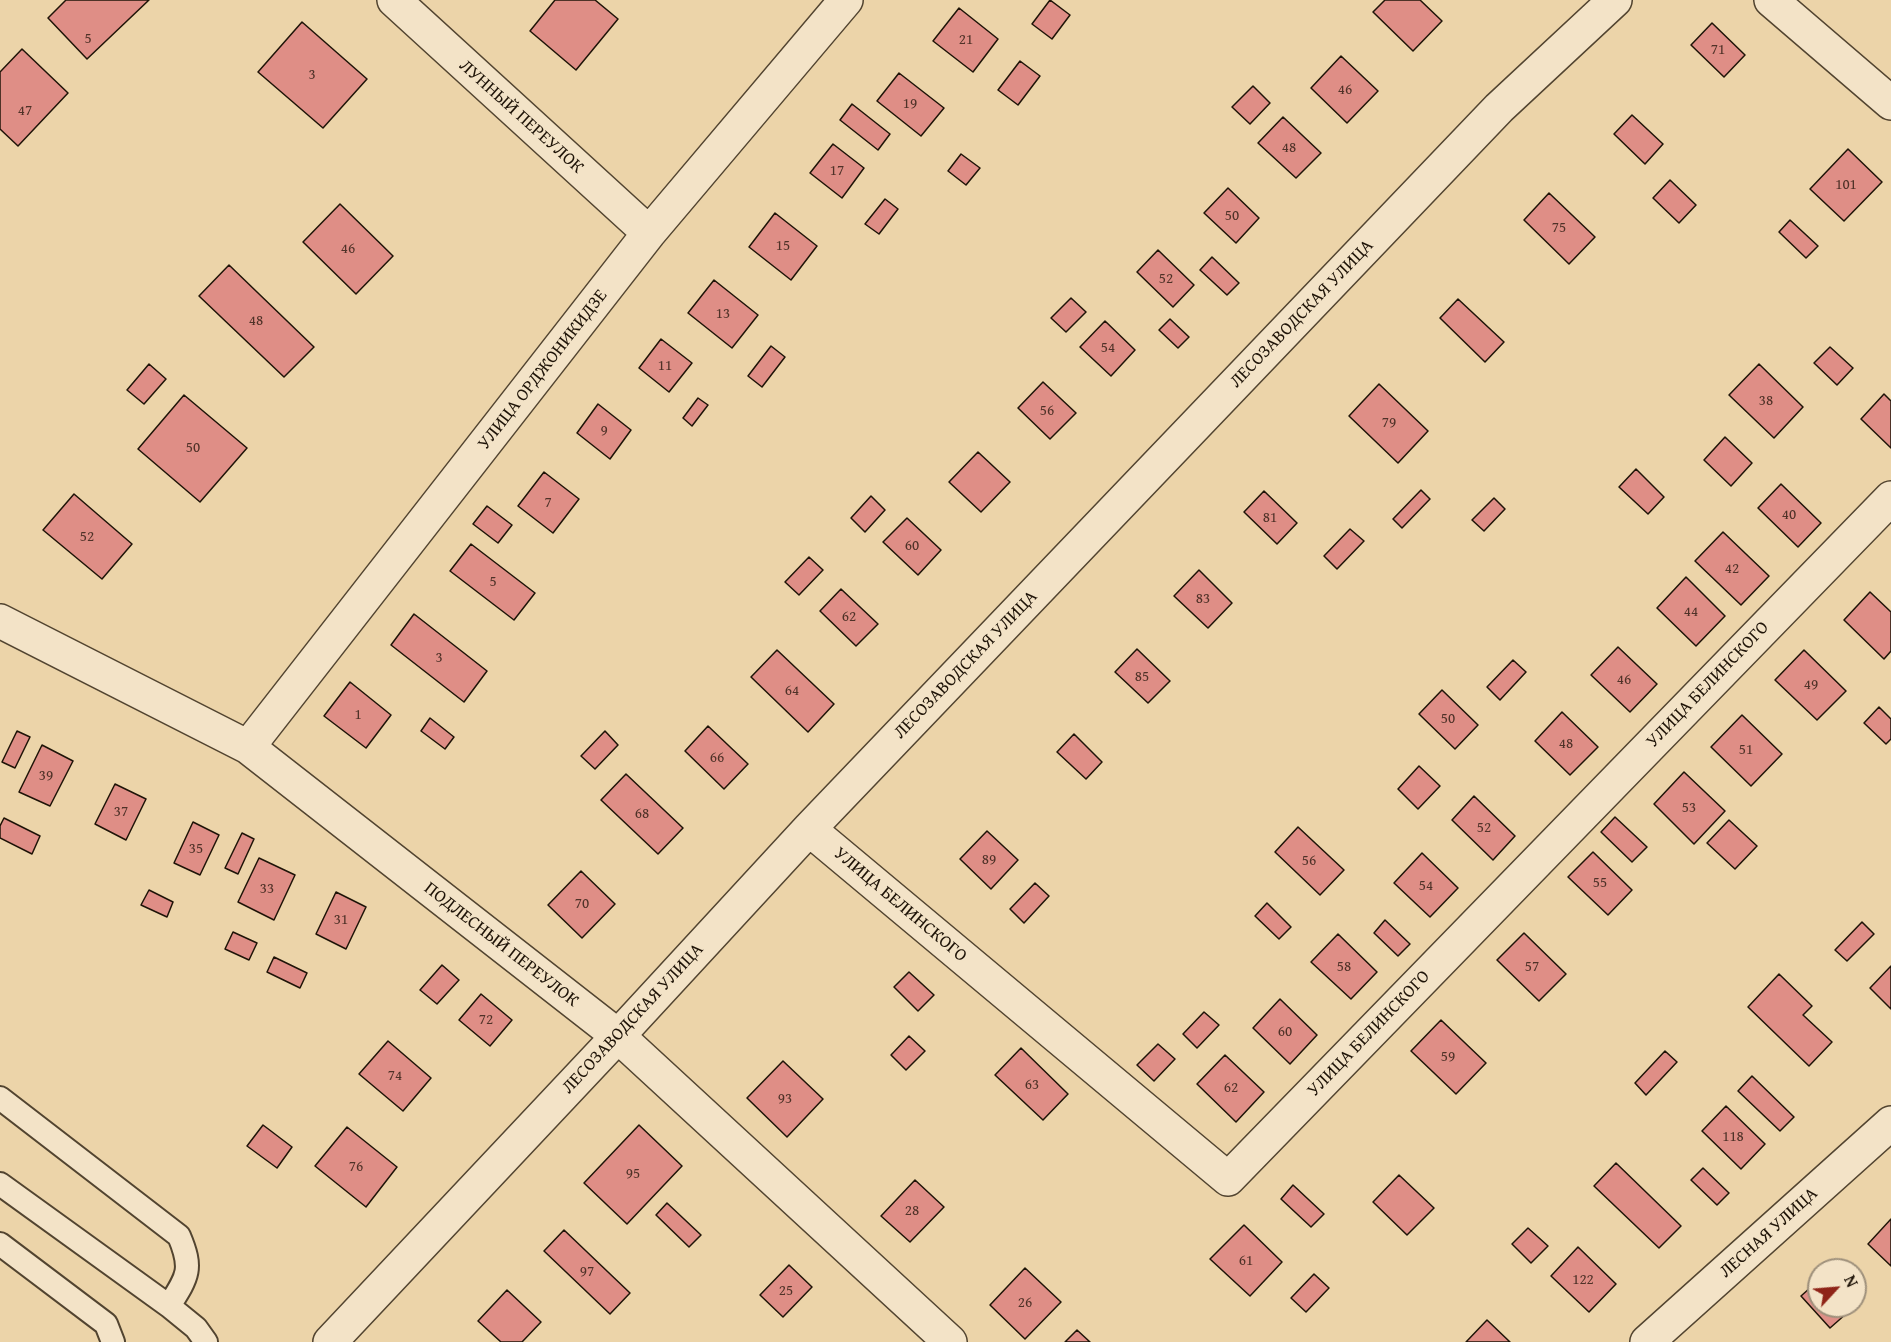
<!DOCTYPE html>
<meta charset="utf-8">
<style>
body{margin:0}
#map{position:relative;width:1891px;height:1342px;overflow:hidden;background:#ecd4a9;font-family:"Gentium Book Plus",serif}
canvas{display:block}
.north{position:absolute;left:1807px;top:1258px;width:60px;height:60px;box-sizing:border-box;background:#f3e3c7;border:2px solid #9e907b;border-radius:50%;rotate:64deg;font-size:16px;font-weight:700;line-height:24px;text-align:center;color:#1f1408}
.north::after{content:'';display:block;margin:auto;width:21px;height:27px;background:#8f2418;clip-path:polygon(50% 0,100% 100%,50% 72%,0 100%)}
</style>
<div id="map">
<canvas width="1891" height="1342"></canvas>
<div class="north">N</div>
</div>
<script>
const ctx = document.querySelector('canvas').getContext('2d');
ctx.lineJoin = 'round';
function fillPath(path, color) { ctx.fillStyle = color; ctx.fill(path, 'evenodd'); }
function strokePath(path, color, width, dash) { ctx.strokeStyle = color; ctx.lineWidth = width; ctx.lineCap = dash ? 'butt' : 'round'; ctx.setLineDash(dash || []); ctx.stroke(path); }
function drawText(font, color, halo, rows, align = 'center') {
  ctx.font = font + ' "Gentium Book Plus",serif'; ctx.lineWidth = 4.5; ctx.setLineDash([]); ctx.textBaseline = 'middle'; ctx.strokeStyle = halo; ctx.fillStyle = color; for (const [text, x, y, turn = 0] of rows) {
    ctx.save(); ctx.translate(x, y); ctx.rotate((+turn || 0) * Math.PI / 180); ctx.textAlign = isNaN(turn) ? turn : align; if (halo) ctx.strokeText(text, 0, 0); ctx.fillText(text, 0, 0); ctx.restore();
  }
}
const building = new Path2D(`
 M66,0h83l-62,59 -39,-41z
 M555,0h40l23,19 -42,51 -46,-39z
 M1050,0l20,15 -18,24 -20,-15z
 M1385,0h35l22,21 -29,30 -40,-39z
 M959,8l39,31 -25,33 -40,-31z
 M302,22l65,57 -44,49 -65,-56z
 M1712,23l33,32 -21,22 -33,-32z
 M22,49l46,44 -50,53 -18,-17v-57z
 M1341,56l37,35 -31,32 -36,-35z
 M1020,61l20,15 -22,29 -20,-15z
 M899,73l45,35 -23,28 -44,-35z
 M1253,86l17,17 -20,21 -18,-17z
 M852,104l38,30 -12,16 -38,-30z
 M1632,115l31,29 -18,20 -31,-30z
 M1283,117l38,36 -25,25 -38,-35z
 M833,144l31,24 -22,30 -32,-25z
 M1848,149l34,33 -38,39 -34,-32z
 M961,154l19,14 -14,17 -18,-14z
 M1670,180l26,25 -17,18 -26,-25z
 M1228,188l31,30 -23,25 -32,-30z
 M1549,193l46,44 -26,27 -45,-44z
 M885,199l13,10 -19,25 -14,-10z
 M340,204l53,52 -37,38 -53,-52z
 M775,213l42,33 -26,34 -42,-33z
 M1790,220l28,26 -12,12 -27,-26z
 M1158,250l36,35 -21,22 -36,-35z
 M1212,257l27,26 -12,12 -27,-25z
 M229,265l85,82 -30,30 -85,-81z
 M714,280l44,35 -26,33 -44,-35z
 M1071,298l15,14 -20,20 -15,-14z
 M1458,299l46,43 -19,20 -45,-44z
 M1170,319l19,18 -11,11 -19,-18z
 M1105,321l30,29 -24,26 -31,-29z
 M661,339l31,24 -23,29 -30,-24z
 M771,346l14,11 -23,30 -14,-11z
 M1830,347l23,21 -16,17 -23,-22z
 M149,364l17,15 -22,25 -17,-14z
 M1759,364l44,43 -29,31 -45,-43z
 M1043,382l33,31 -26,26 -32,-31z
 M1379,384l49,47 -30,32 -49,-47z
 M1884,394l7,7v47l-30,-29z
 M184,395l63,53 -47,54 -62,-53z
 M698,398l10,7 -16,21 -9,-8z
 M598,404l33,26 -21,29 -33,-26z
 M1725,437l27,26 -21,23 -27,-26z
 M978,452l32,30 -29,30 -32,-30z
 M1636,469l28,28 -16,17 -29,-27z
 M544,472l35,27 -26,34 -35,-27z
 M1781,484l40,39 -23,24 -40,-39z
 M1421,490l9,9 -28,29 -9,-9z
 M1264,491l33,32 -20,21 -33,-32z
 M74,494l58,50 -30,35 -59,-49z
 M871,496l14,14 -20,22 -14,-14z
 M1494,498l11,11 -21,22 -12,-11z
 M487,506l25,19 -14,18 -25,-19z
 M907,518l34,32 -23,25 -35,-33z
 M1350,529l14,12 -27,28 -13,-13z
 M1723,532l46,44 -28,29 -46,-44z
 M471,544l64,49 -21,27 -64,-49z
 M809,557l14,13 -24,25 -14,-13z
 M1199,570l33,33 -24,25 -34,-32z
 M1686,577l39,39 -29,30 -39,-38z
 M841,589l37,35 -22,22 -36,-35z
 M1870,592l21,20v39l-7,8 -40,-39z
 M414,614l73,57 -23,31 -73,-57z
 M1618,647l39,37 -27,28 -39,-37z
 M1137,649l33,32 -22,22 -33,-31z
 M777,650l57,54 -26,28 -57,-55z
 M1804,650l42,41 -29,29 -42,-40z
 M1513,660l13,12 -26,28 -13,-13z
 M350,682l41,33 -25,33 -42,-32z
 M1442,690l36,35 -23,24 -36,-35z
 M1879,707l12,12v20l-5,5 -22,-21z
 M1562,712l36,35 -28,28 -35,-34z
 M1742,715l40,39 -31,32 -40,-39z
 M430,718l24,19 -9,12 -24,-18z
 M708,726l40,38 -24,25 -39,-38z
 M17,731l13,6 -15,31 -13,-6z
 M605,731l13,14 -23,24 -14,-13z
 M1074,734l28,28 -16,17 -29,-27z
 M42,745l31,16 -23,45 -31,-14z
 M1419,766l21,20 -22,23 -20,-20z
 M1684,772l41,39 -31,33 -40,-40z
 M626,774l57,54 -25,26 -57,-54z
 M115,784l31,15 -20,41 -31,-16z
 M1474,796l41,40 -22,24 -41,-40z
 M1615,817l32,30 -15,15 -31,-30z
 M4,818l36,18 -8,18 -32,-16v-12z
 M1729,820l28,26 -22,23 -28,-26z
 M193,822l26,13 -19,40 -26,-12z
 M1298,827l46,43 -24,25 -45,-43z
 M987,831l31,29 -27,29 -31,-30z
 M242,833l12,6 -16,35 -13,-6z
 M1593,852l39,38 -24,25 -40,-38z
 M1422,853l36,35 -28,29 -36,-34z
 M259,858l36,17 -21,45 -36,-18z
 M581,871l34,33 -33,34 -34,-33z
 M1035,883l14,13 -25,27 -14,-14z
 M149,890l24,12 -6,15 -26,-12z
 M336,892l30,15 -20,42 -30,-15z
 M1267,903l24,24 -12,12 -24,-23z
 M1385,920l25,24 -12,12 -24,-23z
 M1862,922l12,12 -27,27 -12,-11z
 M233,932l24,11 -8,17 -24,-11z
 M1524,933l42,41 -27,27 -42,-41z
 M1338,934l39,38 -26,27 -40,-37z
 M274,957l33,16 -7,15 -33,-16z
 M442,965l17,15 -22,24 -17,-14z
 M1891,966v43l-21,-21z
 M909,972l25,23 -16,16 -24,-24z
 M1779,974l33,32 -9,9 29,27 -23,24 -61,-59z
 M481,994l31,26 -22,26 -31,-26z
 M1280,999l37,36 -27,29 -37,-36z
 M1204,1012l15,13 -22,23 -14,-14z
 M1441,1020l45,43 -30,31 -45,-43z
 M909,1036l16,15 -19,19 -15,-15z
 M388,1041l43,37 -28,33 -44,-37z
 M1158,1044l17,15 -21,22 -17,-16z
 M1021,1048l47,46 -25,26 -48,-45z
 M1665,1051l12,11 -31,33 -11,-12z
 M1225,1055l39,37 -28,30 -39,-38z
 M783,1061l40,38 -36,38 -40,-39z
 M1752,1076l42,41 -14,14 -42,-40z
 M1726,1106l39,38 -24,25 -39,-38z
 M263,1125l29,22 -15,21 -30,-22z
 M639,1125l43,41 -55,58 -43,-41z
 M347,1127l50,40 -31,40 -51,-41z
 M1616,1163l65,63 -22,22 -65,-62z
 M1703,1168l26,25 -12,12 -26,-25z
 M1399,1175l35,33 -27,27 -34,-33z
 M915,1180l29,27 -34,35 -29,-26z
 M1293,1185l31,29 -13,13 -30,-28z
 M667,1203l34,32 -12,12 -33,-32z
 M1891,1219v47l-23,-22z
 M1244,1225l38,37 -32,34 -40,-37z
 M1528,1228l20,18 -17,17 -19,-19z
 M564,1230l66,63 -20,21 -66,-63z
 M1578,1247l38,37 -27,28 -38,-36z
 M789,1265l23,22 -29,30 -23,-22z
 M1025,1268l36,34 -36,37 -35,-34z
 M1314,1274l15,14 -23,24 -15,-14z
 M1819,1280v26h36l-25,22 -29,-32z
 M507,1290l34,32 -19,20h-21l-23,-21z
 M1487,1320l23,22h-44z
 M1077,1330l13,12h-25z`);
const lane = new Path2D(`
 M0,1098l179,138c14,33 9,40 -10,70
 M0,1184l169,122 27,22 10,14
 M0,1244l106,80 7,18`);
const street = new Path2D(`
 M394,0l255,233
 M1771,0l120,103
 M0,621l248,126 370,289 332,306
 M248,747l401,-514 197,-233
 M809,829l419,350 663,-681
 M330,1342l288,-306 191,-207 690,-721 116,-108
 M1647,1342l244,-219`);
const numberNames = [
 ["5",88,39],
 ["21",966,40],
 ["71",1718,50],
 ["3",312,75],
 ["46",1345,90],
 ["19",910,104],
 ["47",25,111],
 ["48",1289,148],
 ["17",837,171],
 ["101",1846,185],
 ["50",1232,216],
 ["75",1559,228],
 ["15",783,246],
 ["46",348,249],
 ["52",1166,279],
 ["13",723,314],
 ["48",256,321],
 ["54",1108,348],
 ["11",665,366],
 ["38",1766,401],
 ["56",1047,411],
 ["79",1389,423],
 ["9",604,431],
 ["50",193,448],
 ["7",548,503],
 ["40",1789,515],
 ["81",1270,518],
 ["52",87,537],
 ["60",912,546],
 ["42",1732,569],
 ["5",493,582],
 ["83",1203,599],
 ["44",1691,612],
 ["62",849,617],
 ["3",439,658],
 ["85",1142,677],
 ["46",1624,680],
 ["49",1811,685],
 ["64",792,691],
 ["1",358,715],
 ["50",1448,719],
 ["48",1566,744],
 ["51",1746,750],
 ["66",717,758],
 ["39",46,776],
 ["53",1689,808],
 ["37",121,812],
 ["68",642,814],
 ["52",1484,828],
 ["35",196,849],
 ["89",989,860],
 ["56",1309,861],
 ["55",1600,883],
 ["54",1426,886],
 ["33",267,889],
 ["70",582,904],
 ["31",341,920],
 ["58",1344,967],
 ["57",1532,967],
 ["72",486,1020],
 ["60",1285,1032],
 ["59",1448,1057],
 ["74",395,1076],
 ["63",1032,1085],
 ["62",1231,1088],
 ["93",785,1099],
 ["118",1733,1137],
 ["76",356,1167],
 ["95",633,1174],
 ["28",912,1211],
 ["61",1246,1261],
 ["97",587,1272],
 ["122",1583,1280],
 ["25",786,1291],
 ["26",1025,1303]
];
const streetNames = [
 ["ЛУННЫЙ ПЕРЕУЛОК",521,117,42],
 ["ЛЕСОЗАВОДСКАЯ УЛИЦА",1302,314,-46],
 ["УЛИЦА ОРДЖОНИКИДЗЕ",543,370,-52],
 ["ЛЕСОЗАВОДСКАЯ УЛИЦА",966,665,-46],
 ["УЛИЦА БЕЛИНСКОГО",1708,685,-46],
 ["УЛИЦА БЕЛИНСКОГО",900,905,40],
 ["ПОДЛЕСНЫЙ ПЕРЕУЛОК",501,945,38],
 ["ЛЕСОЗАВОДСКАЯ УЛИЦА",633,1019,-47],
 ["УЛИЦА БЕЛИНСКОГО",1369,1034,-46],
 ["ЛЕСНАЯ УЛИЦА",1769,1233,-42]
];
fillPath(building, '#df8e86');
strokePath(building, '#1f1408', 1.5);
strokePath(lane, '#524430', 26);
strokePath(street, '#524430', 36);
strokePath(lane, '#f3e3c7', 22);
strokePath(street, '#f3e3c7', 33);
drawText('15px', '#4f3228', null, numberNames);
drawText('18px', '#1f1408', '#f3e3c7', streetNames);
</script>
